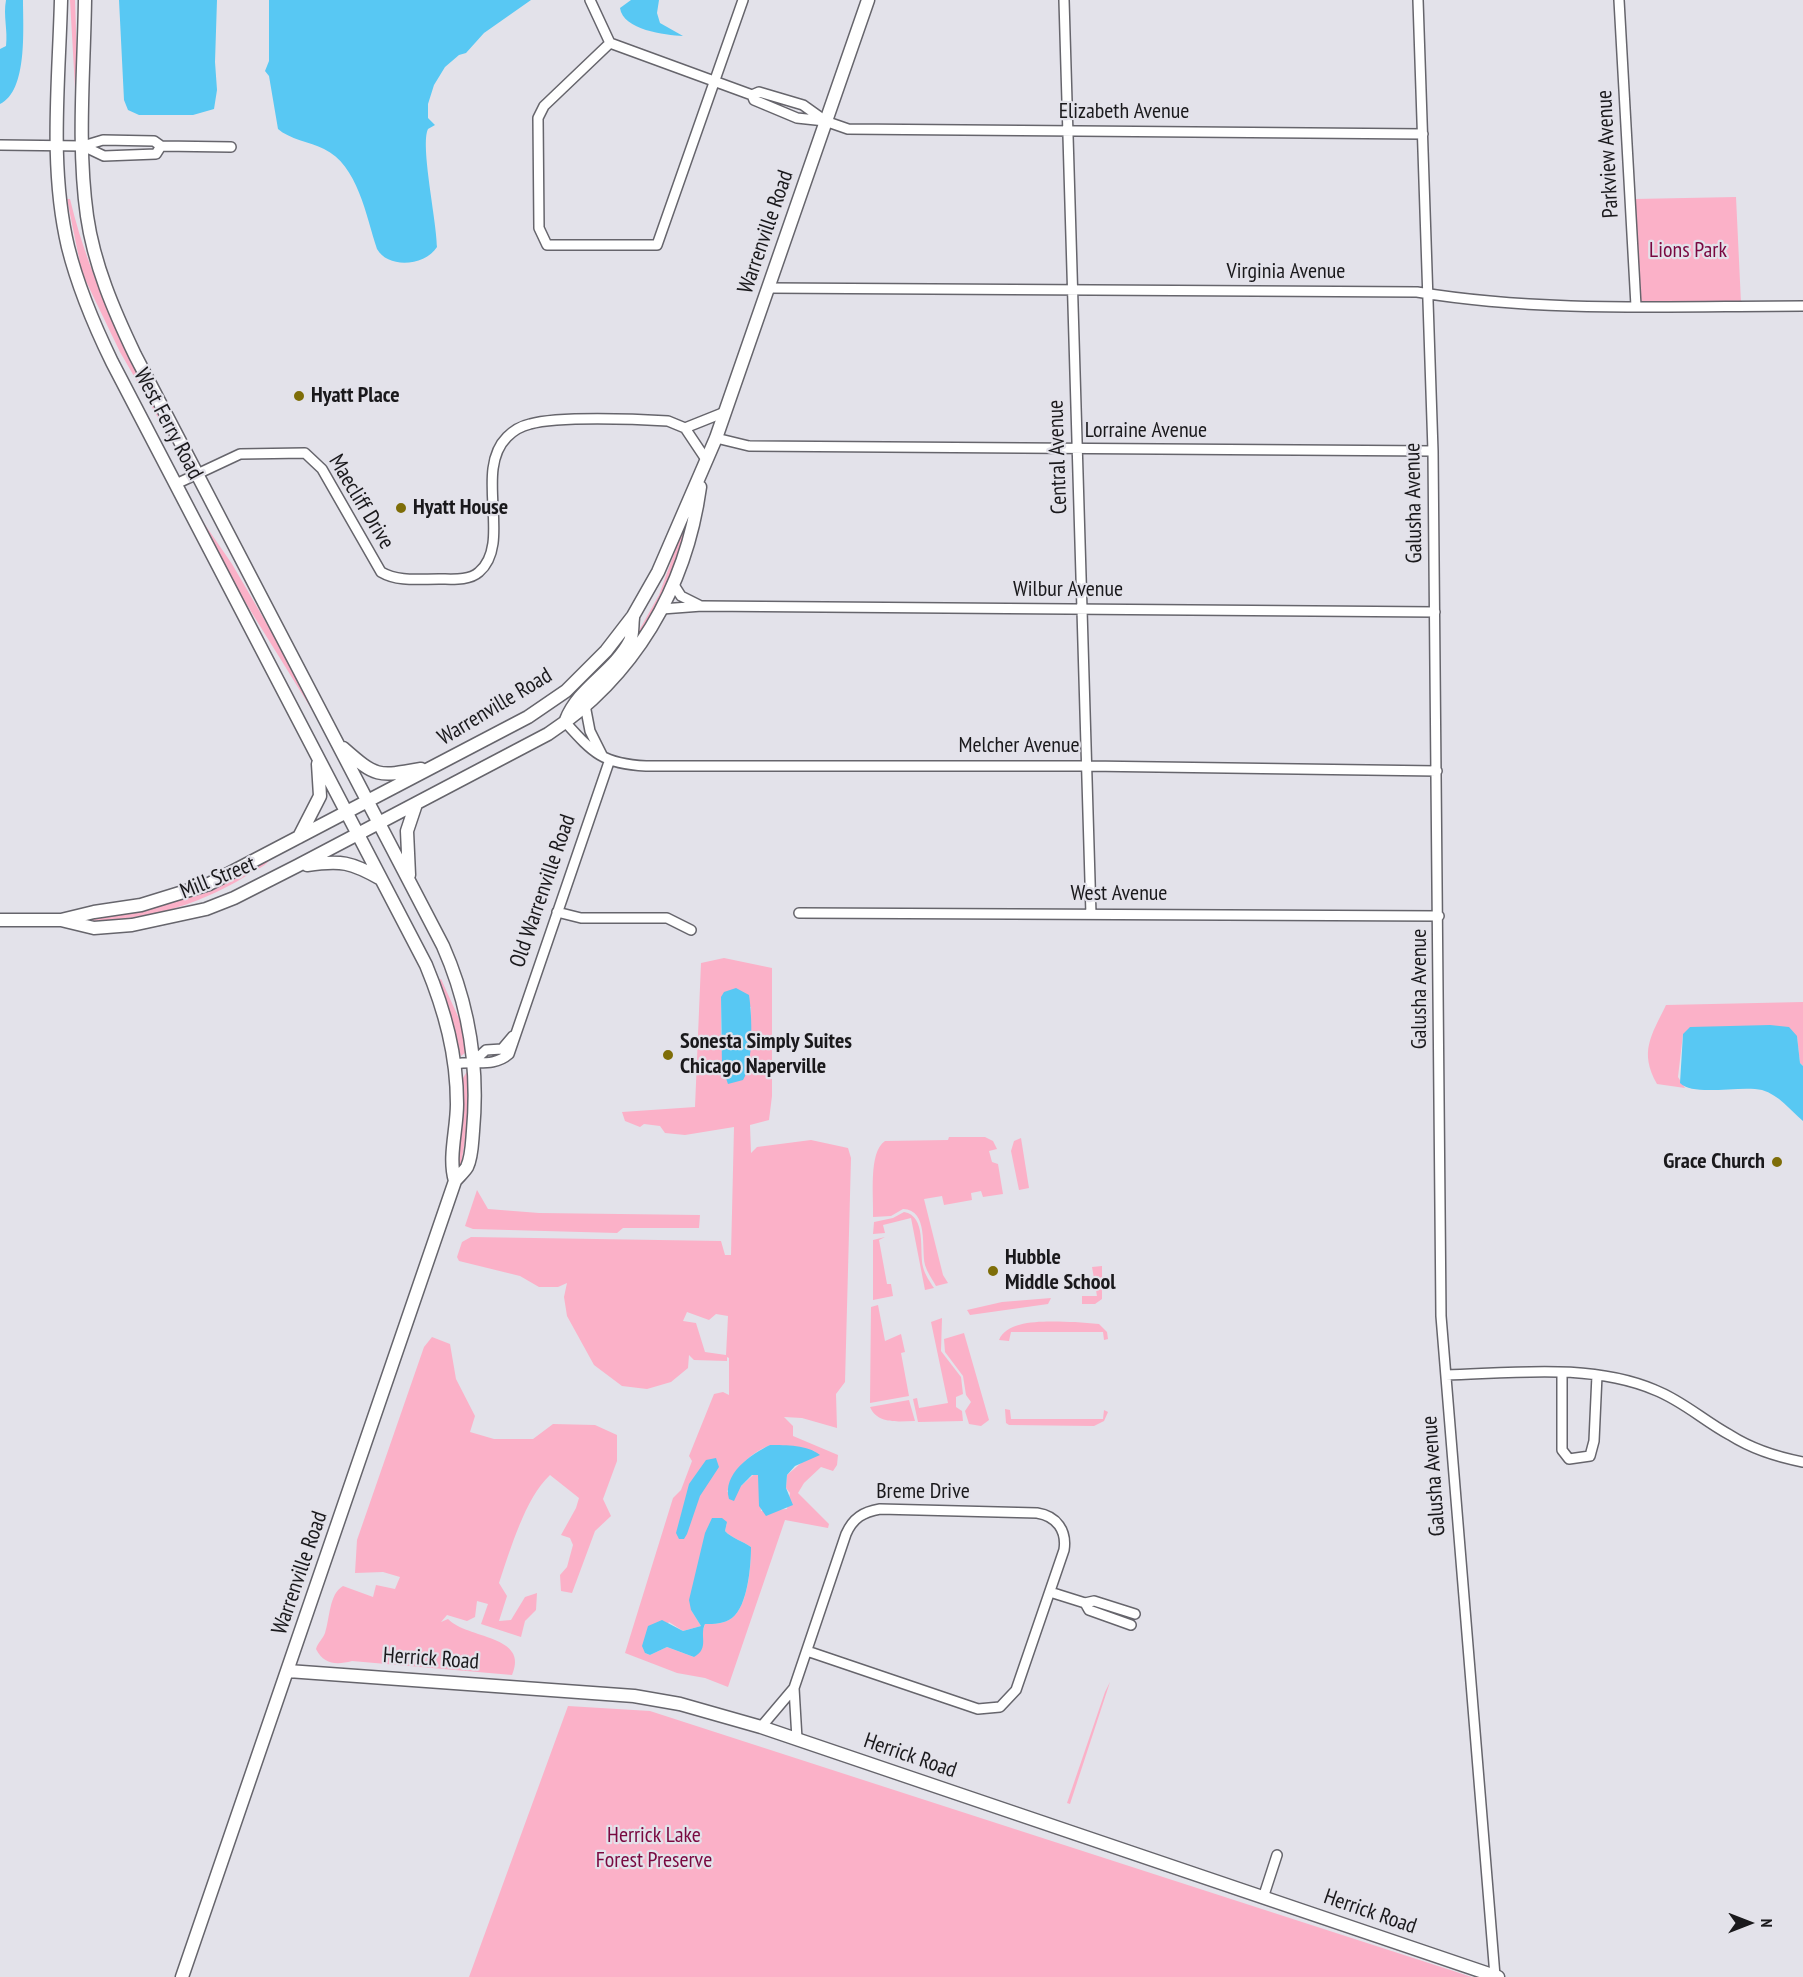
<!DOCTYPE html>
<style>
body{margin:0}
#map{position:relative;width:1803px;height:1977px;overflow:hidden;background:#e3e2ea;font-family:"PT Sans Narrow",sans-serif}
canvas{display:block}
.north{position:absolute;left:1719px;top:1893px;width:60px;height:60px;-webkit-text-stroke:4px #e3e2ea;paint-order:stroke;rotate:90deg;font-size:16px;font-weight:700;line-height:24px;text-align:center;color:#1a191c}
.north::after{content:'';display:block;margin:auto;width:21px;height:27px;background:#1a191c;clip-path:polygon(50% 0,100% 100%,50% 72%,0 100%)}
</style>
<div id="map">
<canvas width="1803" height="1977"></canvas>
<div class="north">N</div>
</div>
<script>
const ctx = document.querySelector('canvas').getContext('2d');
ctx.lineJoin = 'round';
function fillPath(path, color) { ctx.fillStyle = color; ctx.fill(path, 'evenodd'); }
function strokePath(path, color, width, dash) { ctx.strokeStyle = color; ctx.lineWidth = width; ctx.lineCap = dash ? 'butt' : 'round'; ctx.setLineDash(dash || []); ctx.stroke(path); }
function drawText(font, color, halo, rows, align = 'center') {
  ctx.font = font + ' "PT Sans Narrow",sans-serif'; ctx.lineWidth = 4.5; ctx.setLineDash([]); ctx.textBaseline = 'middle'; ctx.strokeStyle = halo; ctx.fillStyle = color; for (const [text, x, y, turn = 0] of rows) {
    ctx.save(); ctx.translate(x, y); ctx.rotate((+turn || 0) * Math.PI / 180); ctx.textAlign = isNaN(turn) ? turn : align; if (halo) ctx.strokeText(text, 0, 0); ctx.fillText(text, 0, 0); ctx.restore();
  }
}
const green = new Path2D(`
 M70,0h5l3,89 -3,-1z
 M1736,197l5,106 -101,-1 -6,-103z
 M67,199h3c21,89 65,167 107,248h-2l-55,-95 -38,-79z
 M199,516l33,48 60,103 30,59 -80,-129z
 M684,526l4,1c-13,39 -26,87 -56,116l27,-48z
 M271,858c-3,7 -17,13 -25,18 -55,34 -112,46 -176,45 83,-9 128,-23 201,-63z
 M724,958l48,10v128l-3,24 -19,5 1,28 6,-6 54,-7 37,8 3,10 -6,224 -9,12 1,34 -35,-10 -18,-1 9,9v10l45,19 -1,10 -4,6 -12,-4 -17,16 -6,10 31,31 -1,4 -43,-8 -57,167 -23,-9 -28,-5 -52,-20 48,-155 8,-8 11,-29 -3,-5 25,-62 9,-2 6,3v-37l-2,-1v4l-33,-1 -5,-5 -1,13 -17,14 -24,7 -25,-3 -28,-21 -27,-49 -3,-19 3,-14 -9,4h-19l-19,-11 -61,-15 -2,-4 5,-15 9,-5 250,4 4,14h6l3,-128 -49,8 -20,-2 -5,-7 -16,-2 -4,3 -15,-6 -3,-9 73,-5 6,-144zM721,997l30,10 -3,58 -27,-26zM687,1312l22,8 7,-6 12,2 -2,39 -21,-3 -9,-29 -13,-2zM770,1445l45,6 -28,24 -1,13 4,5 -3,16 -26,2 -2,-36h-6l-12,11 -14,6c9,-24 20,-37 43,-47zM727,1522l-2,9c6,7 18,10 26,16 0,19 -3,59 -19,71 -8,6 -18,6 -27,6l-11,33 -27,-10 -17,8 -5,-2 24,-31 14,9 18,-5 -10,-16z
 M441,979l20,44 4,30 -4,3 -22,-76z
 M1803,1002v64l-3,-3 -3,-27 -114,-2 -5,43 7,11 -28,-4c-18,-32 -6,-48 9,-79z
 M468,1070l-1,56 -7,46 -4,-3 7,-54v-37z
 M949,1137h36l8,4 4,8 -8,2 3,11 6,2 5,30 -20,3 -2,-6 -10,2 1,7 -28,5 -2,-9 -18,3 19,76 5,8 -12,3c-4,-7 -9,-14 -11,-21 -4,-17 4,-55 -22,-56l-12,7 -18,1c1,-19 -5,-65 12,-76l63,-1z
 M1021,1138l8,50 -10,2 -8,-39 3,-10z
 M477,1190l11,19 51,4 161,2 -1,13h-76l-6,5 -144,-4 -8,-3z
 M904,1212c23,4 15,39 19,55 2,8 7,15 11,21l-9,2 -14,-72 -28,7 2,8 -12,1 1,-12 19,-4z
 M885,1237l-6,3 8,44h4l2,12 -20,4v-60z
 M1102,1266v33l-7,5h-13v-8h15l-5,-29z
 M1051,1298l-3,6 -78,11 -3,-5 35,-8z
 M878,1305l7,36 16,-7 4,18 -4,1 8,43 -39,7 1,-96z
 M942,1318l-1,33 20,26 2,17 -7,3v10l6,4 1,10 -45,1 -5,-23 4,-1 2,10 29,-5 -17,-81z
 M1075,1322l24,2 8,8 1,7 -4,1 -1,-8h-92l-2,9 -10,-1c10,-23 55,-18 76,-18z
 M964,1333l25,87 -8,6 -12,-2 -4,-13 6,-9 -5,-7 -3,-19 -18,-24 -1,-13z
 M432,1337l18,7 6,35 19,37 -5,16 24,7h39l20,-15 42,1 22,10v26l-14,38 8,17 -16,15 -23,62 -11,-2 -1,-16 7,-8 6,-22 -3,-7 -9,-3 15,-27 3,-10 -29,-23c-25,23 -40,76 -51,108l8,13 -8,25 12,-1 14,-23 12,-4 -1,17 -11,11 -4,16 -40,-13 7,-20 -11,-3 -2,16 -8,4 -20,-6 -6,7 7,-3c19,20 82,16 64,56l-160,-14c-15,4 -28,4 -36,-12 2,-7 7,-10 9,-16 5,-15 4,-39 18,-47l30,11 3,-12 19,4 5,-12 -17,-5 -28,1 2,-33 67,-193z
 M909,1400l6,21c-17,0 -37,4 -45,-14z
 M1005,1409l5,1 1,9h92l1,-9 4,2 -4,9 -10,5 -85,-1 -3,-2z
 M1110,1682l-40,122 -3,-1 38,-111z
 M568,1706l82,5 822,266h-1003z`);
const water = new Path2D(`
 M6,0h17c0,28 5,91 -23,104v-55l6,-3c2,-16 -3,-30 0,-46z
 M119,0h98l-2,62 2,28 -3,19 -21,6h-54l-11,-5 -4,-10z
 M269,0h262l-47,33 -18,20 -7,2 -14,12 -11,18 -6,19v14l7,7 -7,4c-8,16 9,93 9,118 -12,19 -49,22 -60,2 -11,-33 -19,-84 -53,-100 -14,-7 -35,-10 -46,-20l-9,-53 -4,-5 4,-10z
 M631,0h28l-2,13 3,10 23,13c-18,-1 -60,-6 -63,-28z
 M736,988l13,7c3,19 5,68 -6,85l-15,4 -6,-17 -1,-70 3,-5z
 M1770,1025l19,2 8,9 3,27 3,3v55c-13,-11 -24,-26 -41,-31 -22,-5 -68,7 -82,-7l3,-49 7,-7z
 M770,1445c16,0 38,0 50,10l-25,11 -8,9 -1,13 7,17 -27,11 -7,-10 -1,-31h-6l-11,11 -7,15 -5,-2c-7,-25 22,-45 41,-54z
 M716,1458l3,9 -19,29 -13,38 -3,5h-5l-3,-6 13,-49 17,-24z
 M712,1518h10l5,4 -2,9c6,7 18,10 26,16 0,18 -3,59 -19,71 -8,6 -18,6 -27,6 -6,12 5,24 -11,33l-27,-10 -17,8 -5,-2 -3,-7 6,-20 14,-6 21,11 18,-5 -10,-16 -2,-10 16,-67z`);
const street = new Path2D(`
 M590,0l20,43 142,52 2,5 43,18 28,3 23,8 575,5
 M1064,0l27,914
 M1418,0l15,451 8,865 54,660
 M1619,0l17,306
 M610,43l-66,63 -6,12 1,110 8,17h110l86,-245
 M752,95l7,-3 44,13 21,15
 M0,145l83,1 20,-6 51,1 7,5 70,1
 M83,146l21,10 52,-2 5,-8
 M769,288l648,4c127,21 257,14 386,14
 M685,428l40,-16
 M716,438l33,8 684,5
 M176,484l64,-30 65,-1 17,16 59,103c17,10 38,7 58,7 13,0 30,2 40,-7 34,-29 -6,-101 28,-135 6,-6 14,-11 23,-13 28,-8 106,-5 138,-3l17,7 22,33
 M674,585l7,11 18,9
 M662,609l40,-3 733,6
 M585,705l5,26 12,24
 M566,723c27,30 37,41 80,43h442l349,5
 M557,912l24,6h86l24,12
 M799,913l640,3
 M474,1061l12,-11 16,-1 11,-13
 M455,1064c20,-4 38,4 54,-10l100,-292
 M1562,1373v77l7,9 21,-3 4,-15 3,-66
 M1446,1375c68,-2 145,-12 209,15 28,11 49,31 75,45 22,14 47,22 73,27
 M1050,1592l35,11 9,-2 41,13
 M1085,1603l4,7 42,15
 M794,1688l3,51
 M761,1727l33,-39 52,-154c7,-16 17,-22 34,-25l157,4c20,3 30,18 27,37l-48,140 -16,17 -22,2 -171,-58
 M1263,1898l14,-43`);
const secondary = new Path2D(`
 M61,0c-2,81 -12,167 7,247 10,40 26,78 44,115l314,603c19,46 31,90 31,139 0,26 -9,53 -2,77
 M85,0c-1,71 -8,145 2,216 7,49 27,95 48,139l308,591c26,59 36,120 30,185 -1,11 -1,26 -6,36 -3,5 -9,10 -12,14l-273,796
 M566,720c12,-32 48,-48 64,-79 3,-7 2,-16 3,-23
 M343,748c33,29 34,29 78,21
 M299,837l21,-41 -2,-32
 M307,865c34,-5 44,-3 74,14
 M409,875l-2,-44 9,-27
 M0,920h61l33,8 38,-3 74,-16 28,-11 63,-32 251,-132c86,-57 138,-145 152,-247
 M61,920l33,-8 47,-7 68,-21 319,-167 38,-26 40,-40 27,-35 25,-44 58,-134 152,-438
 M288,1671l346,25 46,8 81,23 737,250`);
const markers = [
 [299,396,6,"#7e6d08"],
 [401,508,6,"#7e6d08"],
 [668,1055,6,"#7e6d08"],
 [1777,1162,6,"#7e6d08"],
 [993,1271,6,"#7e6d08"]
];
const streetNames = [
 ["Elizabeth Avenue",1124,112],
 ["Parkview Avenue",1608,154,-93],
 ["Warrenville Road",766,232,-71],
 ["Virginia Avenue",1286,272],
 ["West Ferry Road",168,424,62],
 ["Lorraine Avenue",1146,431],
 ["Central Avenue",1058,457,-92],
 ["Maecliff Drive",361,502,59],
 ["Galusha Avenue",1414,503,-91],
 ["Wilbur Avenue",1068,590],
 ["Warrenville Road",495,707,-31],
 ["Melcher Avenue",1019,746],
 ["Mill Street",218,878,-22],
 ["Old Warrenville Road",543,891,-71],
 ["West Avenue",1119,894],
 ["Galusha Avenue",1420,989,-90],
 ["Galusha Avenue",1434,1476,-94],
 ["Breme Drive",923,1492],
 ["Warrenville Road",300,1573,-71],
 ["Herrick Road",431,1659,4],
 ["Herrick Road",910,1756,19],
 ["Herrick Road",1370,1912,19]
];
const parkNames = [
 ["Lions Park",1688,251],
 ["Herrick Lake",654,1836],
 ["Forest Preserve",654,1861]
];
const poiNames = [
 ["Hyatt Place",311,396],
 ["Hyatt House",413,508],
 ["Sonesta Simply Suites",680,1042],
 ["Chicago Naperville",680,1067],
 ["Grace Church",1765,1162,"right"],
 ["Hubble",1005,1258],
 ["Middle School",1005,1283]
];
fillPath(green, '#fbb1c8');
fillPath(water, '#58c8f3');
strokePath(street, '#66656c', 12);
strokePath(secondary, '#66656c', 15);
strokePath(street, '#fff', 9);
strokePath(secondary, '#fff', 12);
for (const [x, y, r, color] of markers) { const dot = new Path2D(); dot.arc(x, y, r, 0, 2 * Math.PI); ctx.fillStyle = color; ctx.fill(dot); strokePath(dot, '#e3e2ea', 2); }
drawText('22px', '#1a191c', '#e3e2ea', streetNames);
drawText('22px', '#790840', '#e3e2ea', parkNames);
drawText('bold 22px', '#1a191c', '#e3e2ea', poiNames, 'left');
</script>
